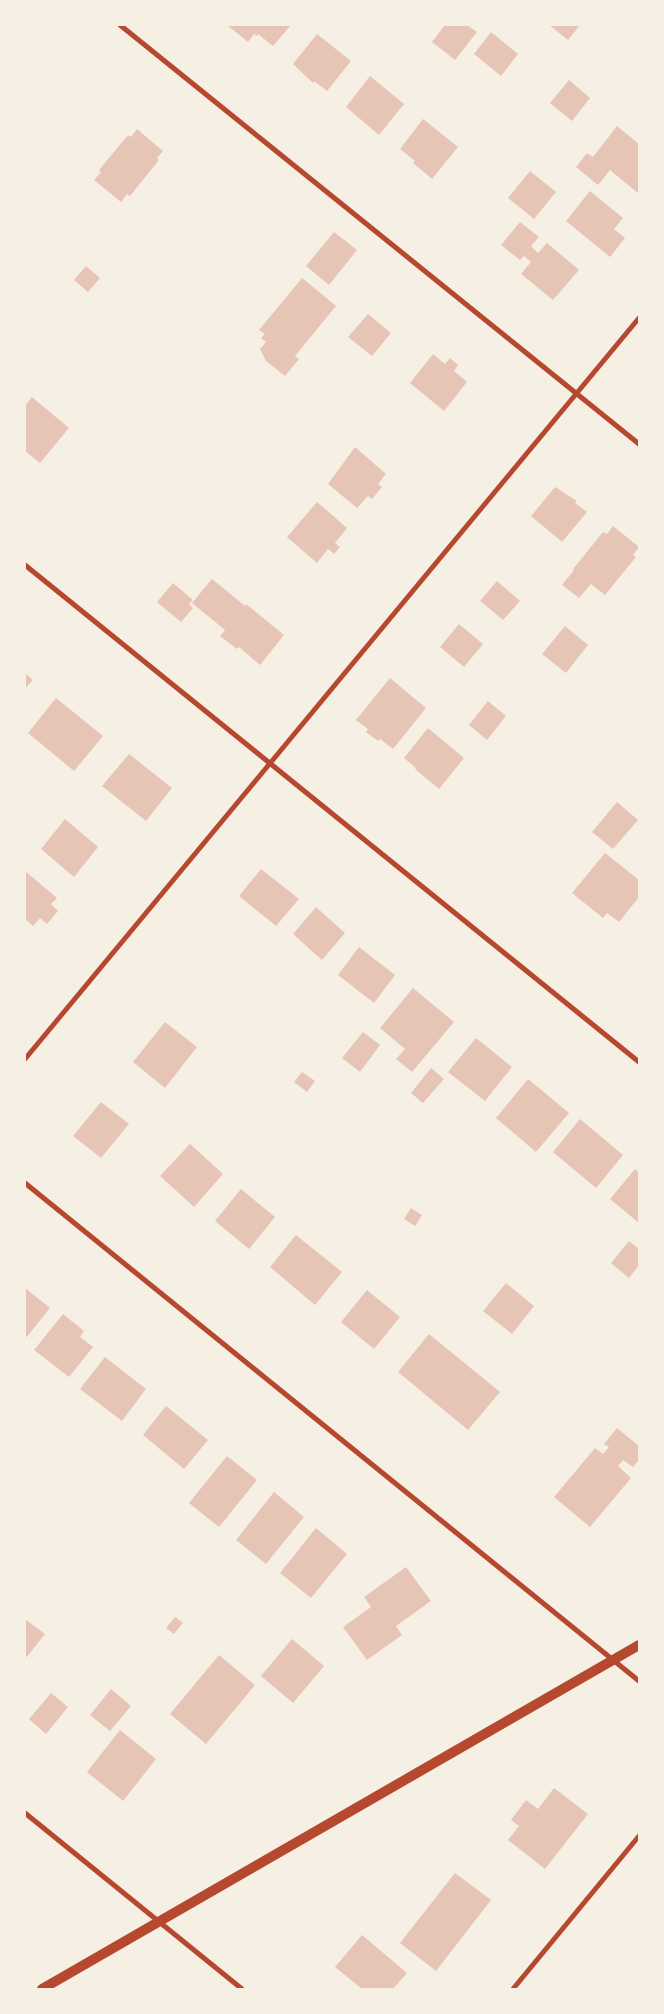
<!DOCTYPE html>
<style>
body{margin:0}
#map{position:relative;width:664px;height:2014px;overflow:hidden;background:#f6efe4;font-family:"Public Sans",sans-serif}
canvas{display:block}
.frame{position:absolute;inset:0;border:26px solid #f6efe4;pointer-events:none}
</style>
<div id="map">
<canvas width="664" height="2014"></canvas>
<div class="frame"></div>
</div>
<script>
const ctx = document.querySelector('canvas').getContext('2d');
ctx.lineJoin = 'round';
function fillPath(path, color) { ctx.fillStyle = color; ctx.fill(path, 'evenodd'); }
function strokePath(path, color, width, dash) { ctx.strokeStyle = color; ctx.lineWidth = width; ctx.lineCap = dash ? 'butt' : 'round'; ctx.setLineDash(dash || []); ctx.stroke(path); }
const building = new Path2D(`
 M227,25h64l-18,21 -15,-12 -1,2 -3,-2 -6,8z
 M445,25h22l10,7 -22,28 -23,-18z
 M549,25h31l-12,15z
 M491,32l27,22 -17,22 -27,-22z
 M317,34l34,27 -24,30 -13,-10 -1,2 -20,-19z
 M370,76l34,28 -25,31 -33,-28z
 M569,80l21,18 -18,23 -22,-18z
 M423,119l35,28 -26,32 -19,-16 2,-2 -15,-12z
 M617,126l22,18v50l-29,-24 -12,15 -22,-18 11,-14 6,4z
 M137,129l26,22 -6,7 2,2 -29,36 -3,-2 -6,8 -27,-22 7,-8 -2,-2 29,-35 3,2z
 M530,171l26,21 -22,27 -26,-21z
 M590,191l33,27 -9,11 11,9 -15,19 -44,-36z
 M520,222l19,15 -8,9 7,7 9,-10 32,27 -26,30 -32,-26 10,-12 -7,-6 -4,4 -19,-15z
 M334,232l23,18 -28,35 -23,-19z
 M86,266l14,12 -12,14 -14,-12z
 M302,278l34,28 -41,50 4,3 -14,17 -19,-15 -6,-12 6,-7 -5,-4 4,-4 -6,-4z
 M368,314l23,19 -19,23 -24,-19z
 M433,354l12,10 5,-6 8,7 -4,6 13,11 -23,29 -34,-28z
 M32,397l37,31 -29,35 -15,-12v-45z
 M355,447l31,27 -8,10 4,3 -10,12 -4,-3 -11,12 -29,-24z
 M555,487l22,14 -2,2 12,9 -25,30 -31,-26z
 M317,502l30,26 -12,15 5,4 -6,7 -6,-5 -11,14 -30,-26z
 M613,526l26,21 -6,8 3,2 -31,38 -14,-11 -12,14 -17,-13 12,-15 -1,-1 30,-37 4,2z
 M212,579l33,27 1,-2 38,31 -24,30 -21,-18 -2,2 -17,-13 5,-6 -33,-27z
 M497,581l23,20 -17,19 -23,-19z
 M173,583l20,17 -4,4 4,4 -12,14 -24,-20z
 M459,624l24,20 -19,23 -24,-20z
 M565,626l23,19 -22,28 -24,-19z
 M25,673l8,7 -8,9z
 M390,678l36,30 -33,41 -13,-10 -2,2 -12,-9 2,-3 -12,-9z
 M56,698l47,38 -29,35 -46,-38z
 M488,701l18,15 -19,24 -18,-15z
 M428,728l36,30 -25,31 -24,-20 1,-1 -12,-10z
 M129,754l43,34 -26,33 -44,-35z
 M617,802l21,18 -25,29 -21,-17z
 M65,819l33,28 -24,30 -33,-28z
 M605,853l34,27v17l-20,25 -12,-9 -4,5 -31,-25z
 M261,869l38,30 -23,27 -37,-30z
 M25,871l32,27 -6,6 7,7 -11,13 -7,-6 -7,8 -8,-7z
 M316,907l29,26 -23,27 -29,-26z
 M359,947l36,28 -21,28 -36,-28z
 M413,988l41,34 -42,50 -16,-13 9,-10 -25,-21z
 M165,1022l32,25 -32,41 -32,-26z
 M363,1032l17,13 -20,27 -18,-14z
 M476,1038l36,29 -27,34 -37,-29z
 M431,1068l13,11 -21,24 -12,-10z
 M302,1072l13,9 -8,11 -13,-10z
 M528,1079l41,34 -33,39 -40,-34z
 M101,1102l28,22 -28,34 -28,-22z
 M580,1119l43,36 -27,33 -43,-36z
 M190,1144l33,30 -29,33 -34,-31z
 M635,1169l4,4v50l-29,-24z
 M241,1189l34,28 -26,32 -34,-28z
 M411,1208l11,7 -7,11 -11,-7z
 M296,1235l46,37 -27,33 -45,-38z
 M629,1241l10,8v16l-10,13 -18,-15z
 M506,1283l28,23 -22,28 -29,-23z
 M25,1288l25,20 -25,31z
 M367,1290l33,27 -26,32 -33,-27z
 M63,1314l21,17 -4,6 13,10 -24,30 -35,-27z
 M429,1334l71,58 -32,38 -70,-58z
 M105,1357l41,32 -24,32 -42,-32z
 M166,1406l42,34 -24,29 -41,-34z
 M617,1428l22,18v14l-6,7 -10,-7 -5,6 13,12 -41,49 -36,-30 41,-49 8,6 6,-7 -5,-3z
 M227,1456l30,24 -38,47 -30,-24z
 M274,1492l30,25 -38,47 -30,-24z
 M316,1528l31,26 -36,44 -31,-25z
 M406,1567l25,34 -35,25 6,9 -35,25 -24,-33 28,-20 -7,-10z
 M175,1617l8,6 -9,11 -8,-6z
 M26,1620l19,14 -20,25v-37z
 M292,1639l32,27 -31,37 -32,-27z
 M219,1655l36,30 -49,59 -36,-30z
 M111,1689l20,17 -21,25 -20,-16z
 M51,1693l17,14 -22,27 -17,-15z
 M120,1730l36,29 -33,42 -36,-29z
 M554,1788l34,26 -43,55 -37,-29 11,-14 -8,-6 15,-20 12,9z
 M455,1873l36,27 -55,71 -36,-28z
 M362,1935l45,38 -14,16h-31l-27,-22z`);
const minor = new Path2D(`
 M120,25l519,419
 M25,565l614,497
 M25,1059l614,-741
 M25,1183l614,498
 M25,1813l217,176
 M513,1989l126,-153`);
const secondary = new Path2D(`
 M42,1989l597,-344`);
fillPath(building, '#e6c5b7');
strokePath(minor, '#b5482f', 5);
strokePath(secondary, '#b5482f', 10);
</script>
